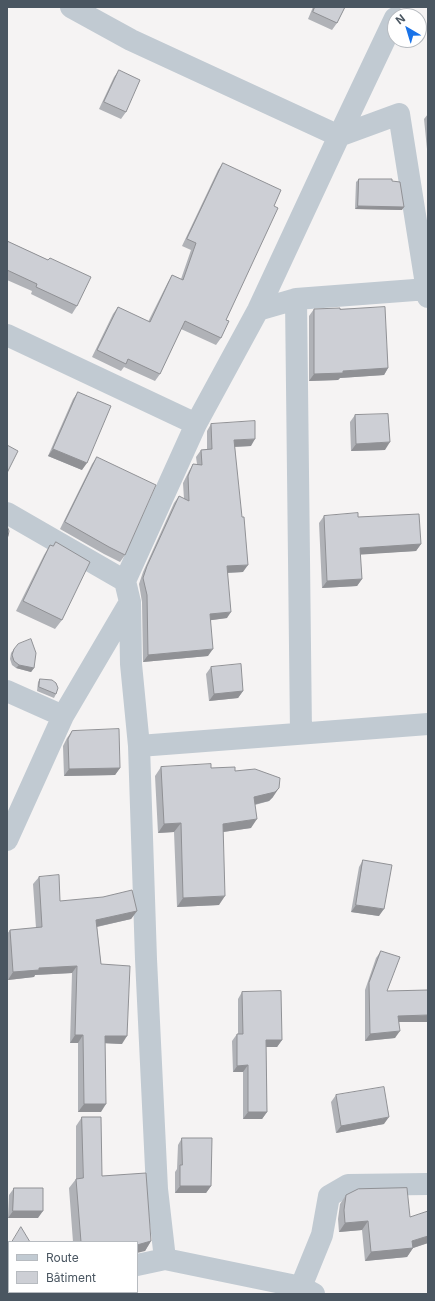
<!DOCTYPE html>
<meta charset="utf-8">
<style>
body{margin:0}
#map{position:relative;width:435px;height:1301px;overflow:hidden;background:#f5f3f3;font-family:Inter,sans-serif}
canvas{display:block}
.frame{position:absolute;inset:0;border:8px solid #4a5661;pointer-events:none}
.legend{position:absolute;left:8px;top:1241px;width:130px;height:52px;box-sizing:border-box;background:#fff;border:1px solid #b7bbc0;margin:0;padding:5px 7px;list-style:none;font-size:12px;color:#4a5661}
.legend li{display:flex;align-items:center;gap:8px;height:20px}
.legend b{width:20px;border:1px solid #b7bbc0}
.north{position:absolute;left:387px;top:8px;width:40px;height:40px;box-sizing:border-box;background:#fff;border:1px solid #b7bbc0;border-radius:50%;rotate:322deg;font-size:11px;font-weight:700;line-height:16px;text-align:center;color:#4a5661}
.north::after{content:'';display:block;margin:auto;width:14px;height:18px;background:#1a73e8;clip-path:polygon(50% 0,100% 100%,50% 72%,0 100%)}
</style>
<div id="map">
<canvas width="435" height="1301"></canvas>
<div class="frame"></div>
<ul class="legend">
<li><b style="height:5px;background:#c1cad2"></b>Route</li>
<li><b style="height:11px;background:#cdcfd5"></b>Bâtiment</li>
</ul>
<div class="north">N</div>
</div>
<script>
const ctx = document.querySelector('canvas').getContext('2d');
ctx.lineJoin = 'round';
function strokePath(path, color, width, dash) { ctx.strokeStyle = color; ctx.lineWidth = width; ctx.lineCap = dash ? 'butt' : 'round'; ctx.setLineDash(dash || []); ctx.stroke(path); }
function fillPath(path, color) { ctx.fillStyle = color; ctx.fill(path, 'evenodd'); }
const minor = new Path2D(`
 M71,7l60,33 208,96 60,-22 29,183
 M296,299l5,434
 M258,310l38,-11 132,-10
 M7,335l189,89
 M7,513l118,68
 M130,602l1,62 8,82 7,213 11,230 8,70
 M7,691l56,25
 M139,746l289,-22
 M7,840l56,-124 67,-114 -5,-21 71,-157 62,-114 81,-174 56,-118
 M137,1265l28,-6 136,28 13,7
 M7,1283l2,-1
 M120,1294v-2
 M298,1294l24,-59 7,-39 19,-11 80,-1`);
const wall = new Path2D(`
 M313,7h32l-8,16 -5,7 -24,-11z
 M119,70l7,42 -5,7 -22,-10 15,-32z
 M428,114v35h-1l-3,-30z
 M223,163l51,43 -48,114 -5,18 -5,7 -35,-16 -21,45 -5,7 -31,-14 -3,4 -29,-14 21,-43 5,-7 30,15 20,-40 4,-7 9,4 10,-29 -9,-4 36,-76z
 M359,179l33,2 10,29 -47,-1 1,-27z
 M7,241l41,19 2,-2 27,48 -5,8 -41,-20 1,-3 -25,-11z
 M314,309h26l48,59 -4,7 -44,3 -2,2 -29,1v-65z
 M78,392l4,78 -34,-14 25,-57z
 M355,415l30,35 -34,1 -1,-29z
 M211,424l40,22 -16,1 8,125 -15,1 -1,45 -16,2 -3,36 -65,6 -1,-60 -3,-18 4,-12 31,-69 5,-7 5,3 -1,-16 6,-12 4,-7h4l-1,-7 5,-7 6,-1v-18z
 M97,457l28,98 -5,7 -16,-8 -44,-25 32,-65z
 M324,516l34,1 63,27 -5,7 -56,3 2,25 -5,7 -35,2 -3,-65z
 M56,542l6,78 -7,9 -39,-18 28,-56 6,-10 3,1z
 M14,649l20,19 -3,4 -15,-4 -4,-3 -2,-6 1,-6z
 M211,667l32,24 -5,7 -29,3 -3,-27z
 M40,679l16,15 -2,4 -17,-7 1,-9z
 M72,731l48,37 -5,7 -51,1 -1,-30 4,-8z
 M161,767l50,1 24,3 38,26 -4,4 -14,4 -4,23 -28,4 -4,73 -42,2 -3,-75 -16,1 -3,-57z
 M363,860l16,56 -28,-4 8,-45z
 M39,877l21,24 77,10 -6,8 -34,8 4,37 21,80 -17,-1 -4,69h-23v-69h-8l2,-70 -37,2 -1,2 -26,3 -1,-13v-33l3,-4 26,-2 -3,-44z
 M381,951l6,40 41,31h-29l-4,16 -30,3v-51l11,-32z
 M242,992l40,48 -5,7h-11l1,65 -5,7h-19v-47h-10l-1,-31 5,-7h1v-35z
 M336,1095l48,29 -48,9 -5,-31z
 M82,1117l20,59 49,65 -6,10 -8,-9h-64l-4,-54 7,-9v-53z
 M182,1138l29,48 -5,7h-31v-21l2,-3 1,-24z
 M14,1188l24,30h-30l1,-23z
 M346,1195l64,22 18,26 -15,5 -6,9 -42,4 -3,-31 -23,2 -1,-13 2,-15z
 M9,1247v12l-1,-3 -1,-6z
 M71,1292h2l1,2h-4z`);
const shadedWall = new Path2D(`
 M358,206l46,1 -2,3 -47,-1z
 M388,368l-4,7 -44,3 -2,2 -29,1 5,-7 29,-3z
 M255,439l-4,7 -22,1 5,-7z
 M390,442l-5,8 -34,1 5,-7z
 M53,449l34,14 -5,7 -34,-14z
 M421,544l-5,7 -61,4 5,-7z
 M248,565l-5,7 -21,1 5,-7z
 M362,579l-5,7 -35,2 5,-7z
 M231,612l-4,6 -22,3 5,-7z
 M213,649l-5,7 -65,6 5,-7z
 M19,665l15,3 -3,4 -15,-4z
 M243,691l-5,7 -29,3 5,-7z
 M120,768l-5,7 -51,1 5,-7z
 M279,788l-6,9 -4,4 -21,5 6,-9z
 M257,819l-6,9 -35,5 7,-9z
 M181,823l-7,9 -16,1 6,-9z
 M225,896l-6,9 -42,2 6,-9z
 M356,905l28,4 -5,7 -28,-4z
 M137,911l-6,8 -40,9 5,-8z
 M77,966l-5,7 -37,2 -1,2 -26,3 5,-8 26,-4z
 M428,1015v7h-35l5,-6z
 M400,1031l-5,7 -30,3 5,-7z
 M75,1035h8l-5,8h-8z
 M105,1036h22l-5,8 -22,-1z
 M266,1040h16l-5,7h-16z
 M248,1065l-5,7h-10l4,-6z
 M84,1104h22l-5,8h-23z
 M248,1112h19l-5,7h-19z
 M389,1117l-5,7 -48,9 5,-7z
 M180,1186h31l-5,7h-31z
 M13,1211h30l-5,7h-30z
 M368,1221l-6,9 -23,2 6,-9z
 M428,1236v7l-15,5 -6,9 -42,4 6,-9 41,-11z
 M151,1241l-6,10 -8,2v-8z`);
const building = new Path2D(`
 M315,7h30l-8,16 -24,-11z
 M119,70l21,10 -14,32 -22,-10z
 M223,163l58,27 -7,16 4,2 -52,112 3,1 -8,17 -36,-17 -25,53 -32,-15 -2,5 -29,-14 21,-43 32,15 22,-47 11,5 13,-37 -9,-4z
 M359,179h33v2l8,1 4,25 -46,-1z
 M7,241l41,19 2,-2 41,19 -14,29 -41,-19 1,-3 -30,-14z
 M385,307l3,61 -45,3v2l-29,1v-65l26,-1v1z
 M78,392l33,14 -24,57 -34,-14z
 M388,414l2,28 -34,2 -1,-29z
 M255,421v18l-21,1 8,77h2l4,48 -21,1 4,46 -21,2 3,35 -65,6 -1,-60 -4,-17 4,-12 32,-70 10,5 -1,-25 5,-12 9,1 -1,-15 11,-1 -1,-25z
 M7,445l11,6 -11,22z
 M97,457l59,28 -31,70 -16,-8 -44,-25z
 M358,513v4l61,-3 2,30 -61,4 2,31 -35,2 -3,-65z
 M7,526l2,5 -1,5 -1,2z
 M56,542l34,20 -28,58 -39,-19 27,-56 3,1z
 M31,639l5,14 -2,15 -15,-3 -5,-4 -2,-6 2,-6 4,-5z
 M241,664l2,27 -29,3 -3,-27z
 M40,679l12,1 4,3 2,5 -2,6 -17,-7z
 M119,729l1,39 -51,1 -1,-30 4,-8z
 M211,764v4l24,-1v4l20,-2 25,9 -1,10 -4,4 -21,5 3,22 -34,5 2,72 -42,2 -2,-75 -17,1 -3,-57z
 M363,860l29,5 -8,44 -28,-4z
 M59,875l1,26 43,-4 29,-7 5,21 -41,9 5,44 29,2 -3,70h-22l1,68h-22l-1,-69h-8l2,-69 -38,2v2l-26,2 -3,-42 32,-3 -3,-50z
 M381,951l19,6 -13,34 41,-1v25l-30,1 2,15 -30,3 -1,-51z
 M281,991l1,49h-16l1,72h-19v-47l-11,1v-32h6l-1,-42z
 M384,1087l5,30 -48,9 -5,-31z
 M82,1117h19l1,59 44,-3 5,68 -14,4v-3h-56l-5,-63 7,-1z
 M182,1138h30l-1,48h-31v-21h2z
 M14,1188h29v23h-30z
 M407,1188l3,29 18,-6v25l-16,5 1,7 -42,4 -3,-31 -23,2 -1,-13 2,-15 12,-6z
 M21,1227l9,15h-18z
 M73,1292h36l1,2h-36z`);
strokePath(minor, '#c1cad2', 22);
fillPath(wall, '#b0b2b7');
fillPath(shadedWall, '#909195');
fillPath(building, '#cdcfd5');
strokePath(building, '#909195', 1);
</script>
